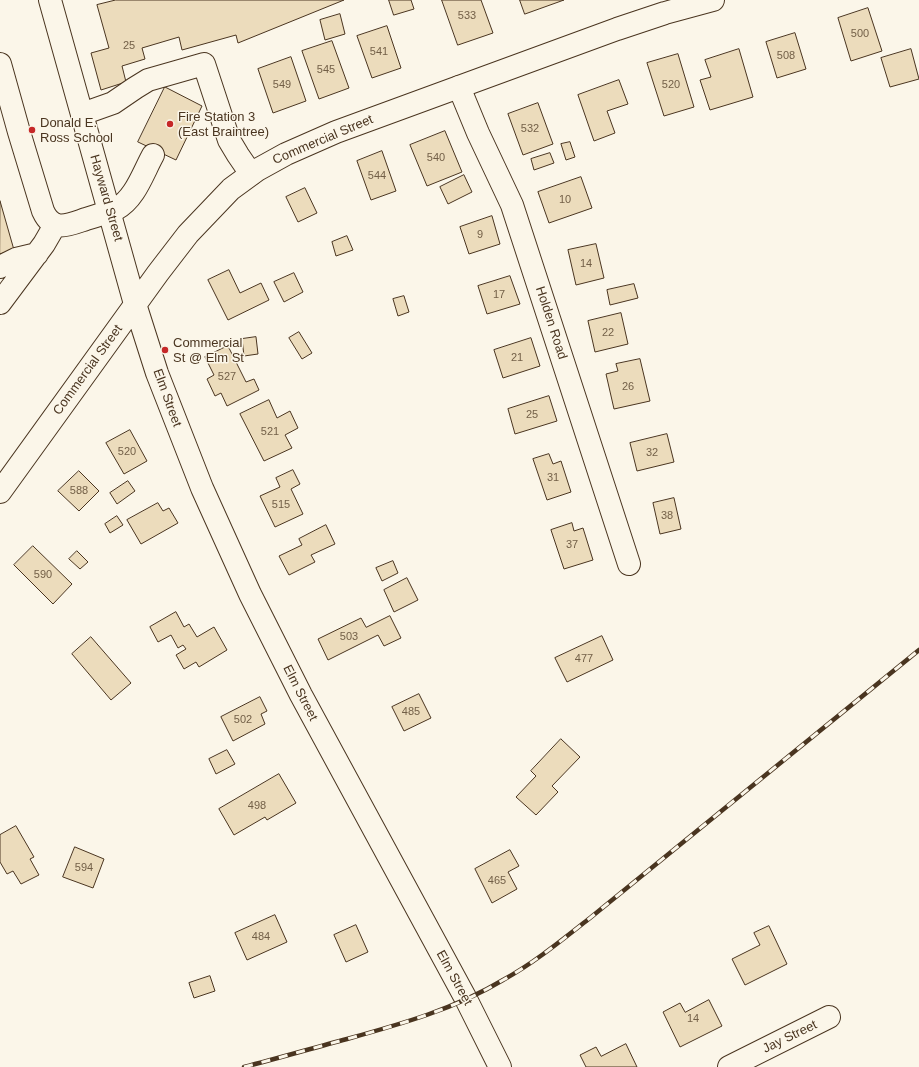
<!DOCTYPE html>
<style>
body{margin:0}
canvas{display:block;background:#fbf6e9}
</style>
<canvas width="919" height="1067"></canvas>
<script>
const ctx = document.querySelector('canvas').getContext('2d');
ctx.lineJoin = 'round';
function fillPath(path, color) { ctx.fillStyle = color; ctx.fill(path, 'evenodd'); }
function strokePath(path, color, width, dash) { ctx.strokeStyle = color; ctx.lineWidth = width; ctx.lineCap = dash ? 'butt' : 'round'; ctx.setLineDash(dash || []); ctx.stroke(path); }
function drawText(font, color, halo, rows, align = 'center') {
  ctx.font = font + ' Helvetica,sans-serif'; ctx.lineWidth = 3; ctx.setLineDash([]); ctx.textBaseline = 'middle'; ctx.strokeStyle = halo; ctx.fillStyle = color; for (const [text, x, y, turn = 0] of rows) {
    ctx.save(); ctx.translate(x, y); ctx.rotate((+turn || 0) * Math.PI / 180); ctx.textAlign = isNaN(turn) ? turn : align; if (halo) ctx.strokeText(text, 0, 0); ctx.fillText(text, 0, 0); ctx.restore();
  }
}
const building = new Path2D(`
 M116,0h228l-106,43 -2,-8 -54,15 -3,-13 -37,11 3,11 -23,7 4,16 -25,8 -10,-37 18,-5 -12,-43z
 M389,0h22l3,9 -20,6z
 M442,0h39l12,33 -35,12z
 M520,0h44l-39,14z
 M868,8l14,43 -31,10 -13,-43z
 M340,14l5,20 -20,6 -5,-20z
 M387,26l14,42 -29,10 -15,-42z
 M795,33l11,36 -29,9 -11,-36z
 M332,41l17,47 -30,11 -17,-48z
 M739,49l14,48 -43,13 -10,-30 11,-3 -6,-17z
 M911,49l8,30 -29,8 -9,-29z
 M678,54l16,53 -30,9 -17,-53z
 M291,57l15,44 -33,12 -15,-44z
 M619,80l9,24 -21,7 8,22 -21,8 -16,-46z
 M165,87l37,19 -26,54 -38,-18z
 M538,103l15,41 -30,11 -15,-41z
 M445,131l17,41 -35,14 -17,-41z
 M570,142l5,15 -9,3 -5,-16z
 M382,151l14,40 -25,9 -14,-39z
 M550,153l4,10 -20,7 -3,-11z
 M464,175l8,17 -24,12 -8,-17z
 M581,177l11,31 -43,15 -11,-31z
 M305,188l12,25 -19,9 -12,-25z
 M0,201l14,49 -14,4z
 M492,216l8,28 -31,10 -9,-27z
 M347,236l6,14 -17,6 -4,-14z
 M596,244l8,34 -28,7 -8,-35z
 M229,270l11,23 21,-10 8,17 -41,20 -20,-40z
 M294,273l9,19 -19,10 -10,-20z
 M510,276l10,28 -33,10 -9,-28z
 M634,284l4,14 -28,7 -3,-15z
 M404,296l5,16 -11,4 -5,-17z
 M621,313l7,31 -33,8 -7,-31z
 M299,332l13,21 -10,6 -13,-21z
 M256,337l2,17 -14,2 -2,-17z
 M531,338l9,28 -37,12 -9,-28z
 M228,346l18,36 8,-3 5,11 -32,16 -6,-13 -6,3 -8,-17 7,-4 -9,-18z
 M640,359l10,42 -36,8 -8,-35 12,-3 -2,-7z
 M549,396l8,25 -42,13 -7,-25z
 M269,400l8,18 13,-7 8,17 -13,7 7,13 -28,13 -24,-47z
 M130,430l17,31 -23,13 -18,-31z
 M667,434l7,28 -37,9 -7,-28z
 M549,454l4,10 8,-3 10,31 -24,8 -14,-41z
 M293,470l7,14 -9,5 12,25 -28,13 -15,-31 20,-9 -4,-9z
 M79,471l20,20 -20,20 -21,-20z
 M128,481l7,10 -18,13 -7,-11z
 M674,498l7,31 -21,5 -7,-31z
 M158,503l5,8 6,-3 9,15 -37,21 -14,-24z
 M117,516l6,9 -13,8 -5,-9z
 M572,523l2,8 9,-3 10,32 -29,9 -13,-39z
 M326,525l9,19 -24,11 4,7 -26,13 -10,-19 23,-11 -3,-6z
 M33,546l39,38 -19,20 -39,-39z
 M77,551l11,11 -8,7 -11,-10z
 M393,561l5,12 -16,8 -6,-13z
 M407,578l11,22 -24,12 -10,-22z
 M176,612l8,15 5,-3 8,13 17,-10 13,23 -28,17 -3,-5 -12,7 -8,-14 10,-6 -3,-4 -5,3 -7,-13 -13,7 -8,-15z
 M390,616l11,22 -17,8 -6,-11 -50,25 -10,-21 43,-21 5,9z
 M602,636l11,24 -46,22 -12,-24z
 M91,637l40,46 -20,17 -39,-46z
 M419,694l12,24 -27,13 -12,-24z
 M260,697l7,14 -6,3 4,10 -32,17 -12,-24z
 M561,739l19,18 -28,29 6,6 -22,23 -20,-18 20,-21 -5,-5z
 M227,750l8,14 -19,10 -7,-15z
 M279,774l17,29 -29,17 -2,-3 -31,18 -15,-26z
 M16,826l18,31 -4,2 9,16 -18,9 -8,-13 -6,3 -7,-12v-27z
 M75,847l29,12 -11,29 -30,-11z
 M510,850l9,16 -11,6 9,17 -25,14 -17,-34z
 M275,915l12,27 -40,18 -12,-27z
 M356,925l12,27 -22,10 -12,-27z
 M769,926l18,38 -42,21 -13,-26 28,-14 -6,-12z
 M210,976l5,15 -21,7 -5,-15z
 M709,1000l13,26 -42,21 -17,-35 17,-9 5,9z
 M626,1044l11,23h-51l-6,-12 16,-8 5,9z`);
const minor = new Path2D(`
 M0,64l19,68 24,79c10,22 25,14 43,8 10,-3 20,-6 30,-10 19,-10 27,-36 37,-54
 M459,87l19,46 34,72 117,359
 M82,114l31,-11 22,-15 13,-8 56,-16 25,76 9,15 13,19
 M0,267l16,-8 21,-5
 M0,303l44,-59 11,-19
 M729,1067l100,-50`);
const major = new Path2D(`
 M50,0l85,304 22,69 45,115 48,106 51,101 165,304 34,68
 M0,492l158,-219 30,-39 43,-45 26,-19 29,-16 50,-22 281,-103 48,-16 48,-13`);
const rail = new Path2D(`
 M244,1067c35,-9 69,-19 103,-28 54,-15 108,-30 156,-59 31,-17 59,-40 87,-62l329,-268`);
const markers = [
 [170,124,4,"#c62828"],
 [32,130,4,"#c62828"],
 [165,350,4,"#c62828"]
];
const numberNames = [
 ["533",467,16],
 ["500",860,34],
 ["25",129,46],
 ["541",379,52],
 ["508",786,56],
 ["545",326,70],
 ["549",282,85],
 ["520",671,85],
 ["532",530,129],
 ["540",436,158],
 ["544",377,176],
 ["10",565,200],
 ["9",480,235],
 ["14",586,264],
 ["17",499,295],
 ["22",608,333],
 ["21",517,358],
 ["527",227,377],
 ["26",628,387],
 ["25",532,415],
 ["521",270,432],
 ["520",127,452],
 ["32",652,453],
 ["31",553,478],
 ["588",79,491],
 ["515",281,505],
 ["38",667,516],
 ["37",572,545],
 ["590",43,575],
 ["503",349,637],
 ["477",584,659],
 ["485",411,712],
 ["502",243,720],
 ["498",257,806],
 ["594",84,868],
 ["465",497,881],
 ["484",261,937],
 ["14",693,1019]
];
const poiNames = [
 ["Fire Station 3",178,117],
 ["(East Braintree)",178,132],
 ["Donald E.",40,123],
 ["Ross School",40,138],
 ["Commercial",173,343],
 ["St @ Elm St",173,358]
];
const streetNames = [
 ["Commercial Street",323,140,-23],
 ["Hayward Street",106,198,74],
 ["Holden Road",551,323,72],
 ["Commercial Street",88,370,-54],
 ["Elm Street",167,398,70],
 ["Elm Street",300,693,63],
 ["Elm Street",454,978,61],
 ["Jay Street",790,1037,-26]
];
fillPath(building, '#ecdcbc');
strokePath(building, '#4a3520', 1);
strokePath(minor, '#4a3520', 24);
strokePath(major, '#4a3520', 24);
strokePath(minor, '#fbf6e9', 22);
strokePath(major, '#fbf6e9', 22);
strokePath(rail, '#4a3520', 4.5);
strokePath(rail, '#fbf6e9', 3, [9]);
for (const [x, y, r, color] of markers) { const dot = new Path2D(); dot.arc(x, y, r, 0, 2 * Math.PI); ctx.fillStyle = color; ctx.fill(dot); strokePath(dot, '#fbf6e9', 1.5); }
drawText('11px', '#725f47', null, numberNames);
drawText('13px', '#4a3520', '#fbf6e9', poiNames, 'left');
drawText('13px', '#4a3520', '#fbf6e9', streetNames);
</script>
